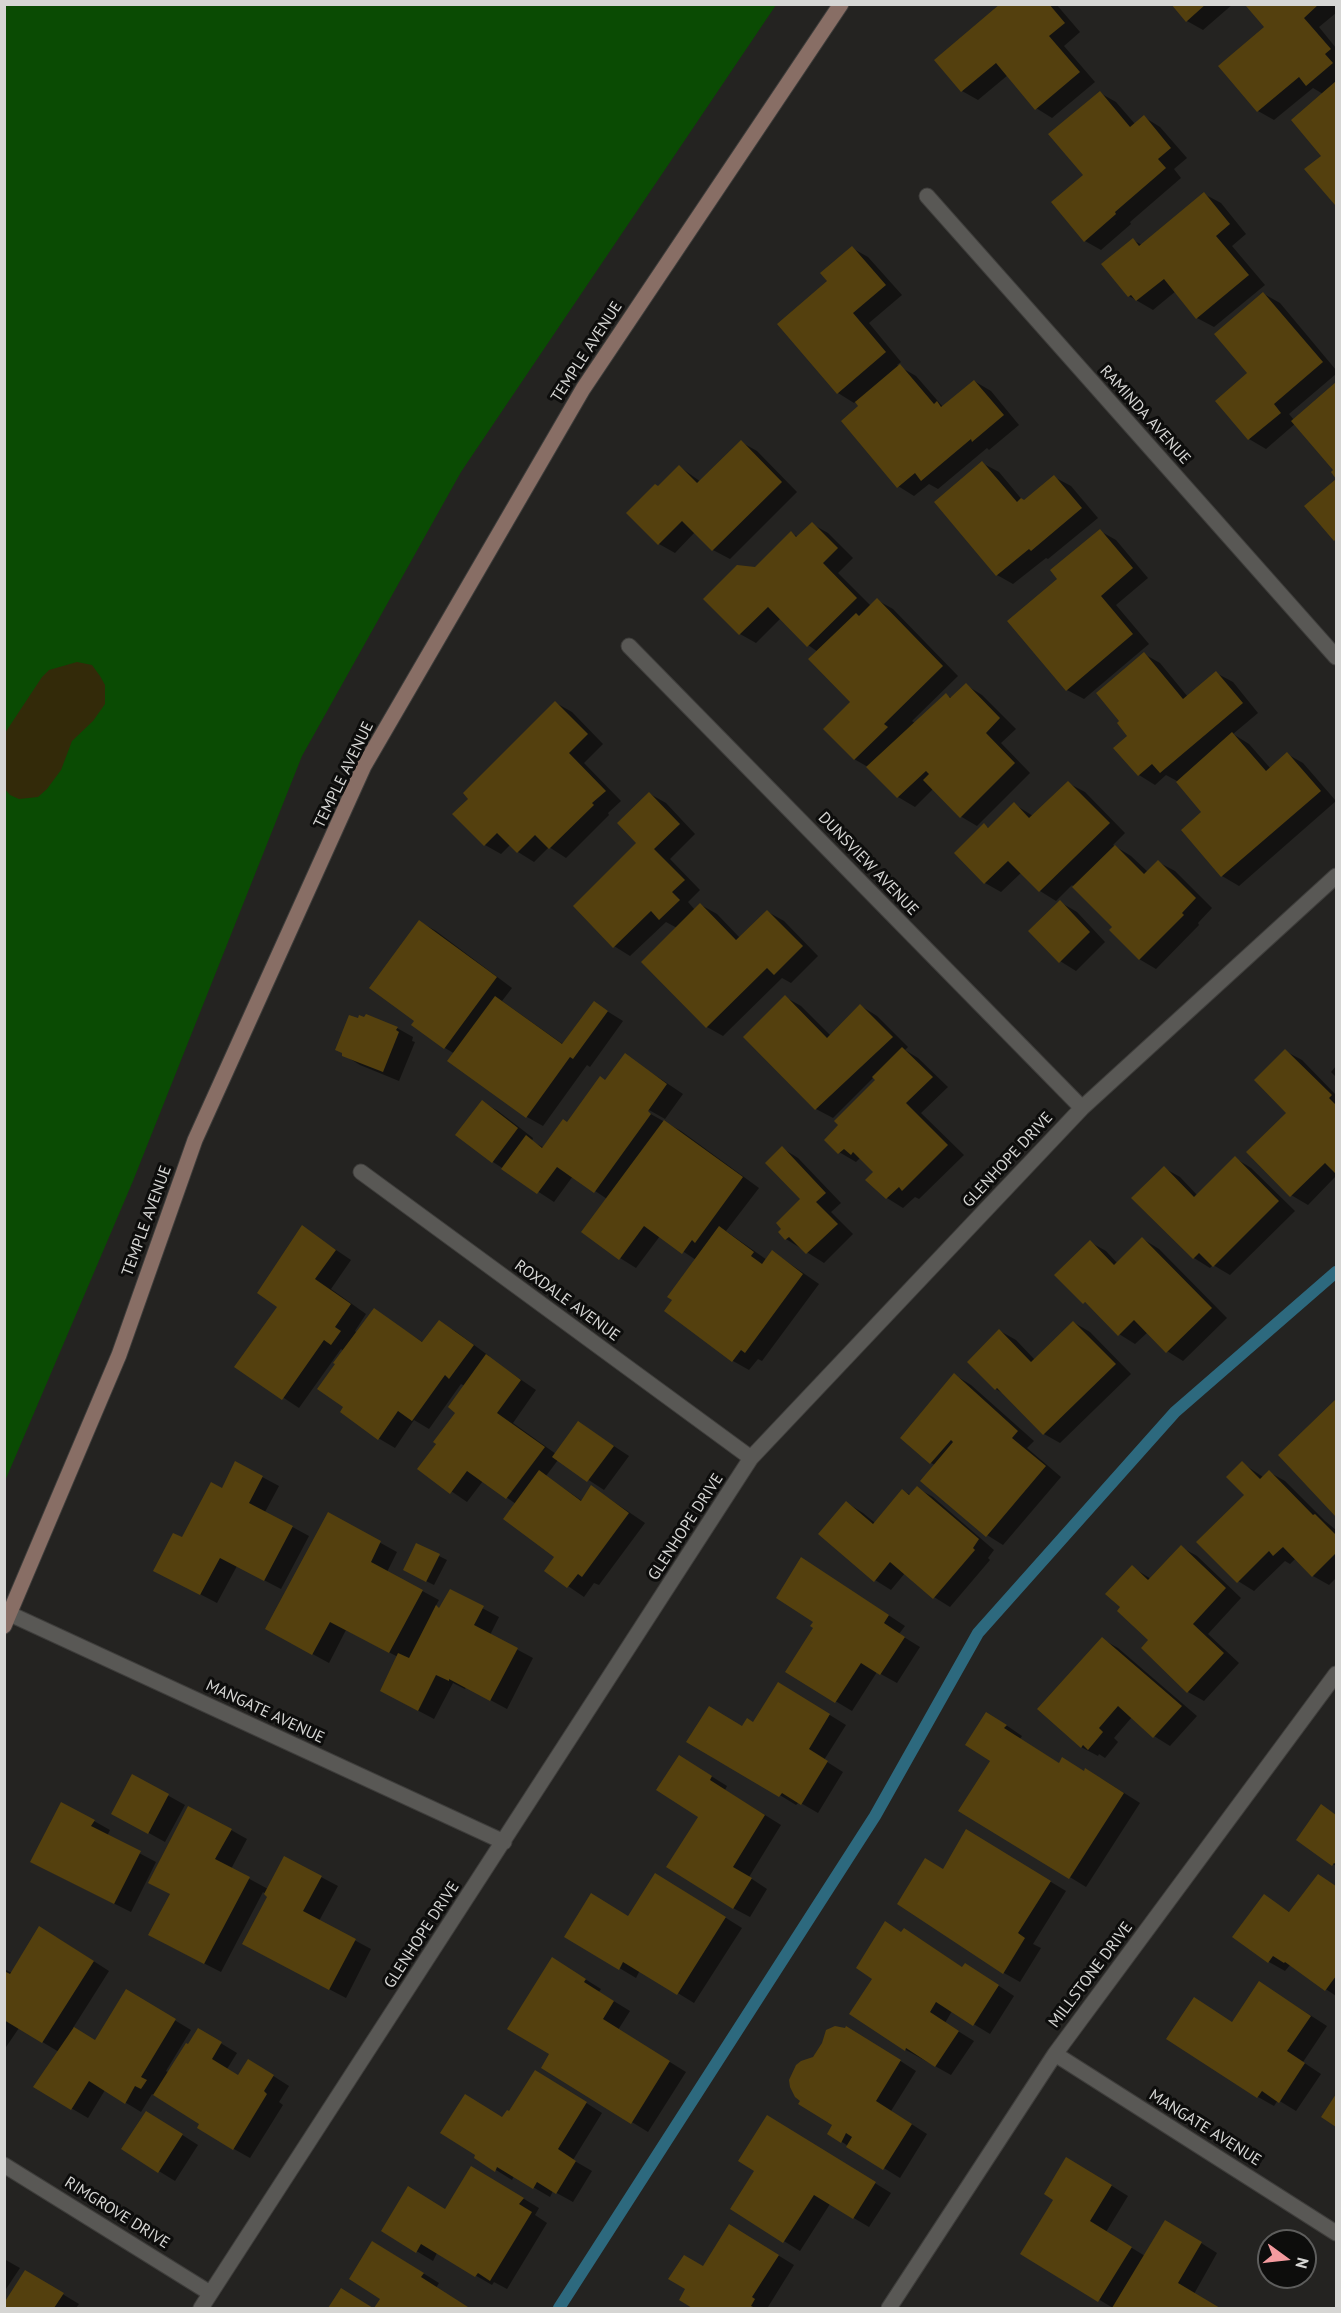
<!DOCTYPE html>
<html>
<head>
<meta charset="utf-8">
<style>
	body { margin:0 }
	#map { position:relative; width:1341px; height:2313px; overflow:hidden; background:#242321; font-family:"PT Sans",sans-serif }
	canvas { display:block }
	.frame { position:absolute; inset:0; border:6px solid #d6d6d4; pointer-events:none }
	.north { position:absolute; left:1257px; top:2229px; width:60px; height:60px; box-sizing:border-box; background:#0d0d0c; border:2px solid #5d5d5c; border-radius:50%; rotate:105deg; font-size:16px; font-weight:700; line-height:24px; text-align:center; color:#d6d6d4 }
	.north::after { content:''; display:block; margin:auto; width:21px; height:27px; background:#f49b9f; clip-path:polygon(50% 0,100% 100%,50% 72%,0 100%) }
</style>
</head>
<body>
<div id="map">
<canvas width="1341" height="2313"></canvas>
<div class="frame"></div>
<div class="north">N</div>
</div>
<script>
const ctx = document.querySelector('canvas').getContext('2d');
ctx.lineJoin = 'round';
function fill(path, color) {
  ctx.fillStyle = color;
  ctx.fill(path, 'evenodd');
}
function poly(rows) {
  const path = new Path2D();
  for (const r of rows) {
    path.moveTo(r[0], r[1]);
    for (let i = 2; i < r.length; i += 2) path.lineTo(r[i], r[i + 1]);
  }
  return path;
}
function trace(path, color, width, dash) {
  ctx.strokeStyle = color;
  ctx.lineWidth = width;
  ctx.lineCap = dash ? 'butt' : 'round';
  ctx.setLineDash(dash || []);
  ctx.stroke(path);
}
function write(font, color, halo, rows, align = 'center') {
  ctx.font = font + ' "PT Sans",sans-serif';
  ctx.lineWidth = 6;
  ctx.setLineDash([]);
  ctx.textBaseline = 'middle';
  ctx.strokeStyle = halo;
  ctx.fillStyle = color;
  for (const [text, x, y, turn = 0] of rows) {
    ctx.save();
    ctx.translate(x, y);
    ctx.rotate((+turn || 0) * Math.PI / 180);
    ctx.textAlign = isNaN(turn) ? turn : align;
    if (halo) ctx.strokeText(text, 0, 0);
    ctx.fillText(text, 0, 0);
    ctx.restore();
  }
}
fill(poly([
	[5,5,776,5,461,472,302,756,133,1181,5,1481]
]), '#0a4b03');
fill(poly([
	[77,662,92,665,100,676,105,685,105,704,93,721,72,741,61,770,47,789,38,797,19,799,10,795,5,789,5,733,42,677,49,670]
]), '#332a09');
fill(poly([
	[1002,4,1056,4,1080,32,1064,46,1095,82,1052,118,1036,108,1008,75,978,100,962,91],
	[1173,4,1233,4,1203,30,1187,21],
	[1251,4,1336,4,1336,13,1319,27,1336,48,1336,204,1323,156,1323,94,1313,88,1274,120,1258,111,1266,27],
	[1100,93,1116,102,1135,124,1144,117,1160,127,1187,158,1174,169,1181,178,1130,222,1131,224,1101,250,1085,241,1085,175],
	[1204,194,1221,203,1246,234,1232,246,1265,285,1214,327,1197,318,1176,291,1153,310,1129,296,1133,240,1142,245],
	[852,248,868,257,902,295,869,323,901,362,897,365,916,376,943,407,974,381,991,391,1019,425,989,450,987,448,938,489,929,484,914,496,898,486,860,406,856,401,854,403,838,393,829,281],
	[1264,294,1280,303,1336,370,1336,374,1289,414,1294,420,1336,384,1336,476,1333,472,1336,471,1296,423,1266,449,1249,439,1217,401,1250,374],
	[741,442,757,451,797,492,730,559,713,550,695,532,675,553,659,544,659,487,680,467,701,482],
	[982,463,999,472,1024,502,1054,477,1071,486,1098,518,1048,559,1046,558,1013,584,997,575],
	[1336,481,1336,541,1306,507],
	[812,524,828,533,853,558,838,573,871,606,877,600,893,609,958,676,912,721,916,724,946,695,952,698,966,685,982,695,1016,729,1001,743,1030,773,977,826,960,816,933,789,915,807,898,797,868,767,854,759,852,702,818,652,808,645,781,618,756,643,740,634,755,568,791,533,798,537],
	[1100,531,1116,540,1148,578,1116,605,1149,644,1084,699,1067,690,1060,579],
	[1144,654,1160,663,1188,697,1216,673,1233,682,1258,713,1233,734,1249,744,1271,769,1287,754,1303,763,1336,801,1239,886,1222,876,1183,831,1204,812,1177,781,1166,775,1155,785,1139,775,1115,748,1129,736],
	[556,703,572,712,603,744,584,763,621,801,608,813,609,815,566,858,549,847,534,862,518,852,510,845,501,854,485,845,470,799],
	[1068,783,1085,792,1125,833,1113,845,1131,856,1148,872,1158,862,1175,871,1212,908,1198,923,1199,925,1156,969,1139,959,1114,927,1072,885,1056,901,1040,891,1022,872,1001,892,985,883,956,853,984,825,989,828,1014,804,1033,816],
	[650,794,666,803,695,834,670,859,700,890,688,902,695,910,701,905,717,914,740,938,768,912,784,921,818,956,791,983,782,978,723,1036,707,1027,677,928,666,922,630,956,614,946],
	[1060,902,1077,912,1105,942,1076,971,1060,961],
	[420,922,436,931,512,988,502,1001,564,1045,594,1003,623,1021,590,1067,587,1065,543,1126,527,1117,455,1054,445,1048,416,1020],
	[785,997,801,1006,831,1036,861,1006,877,1016,908,1047,905,1050,918,1058,948,1087,921,1113,964,1155,919,1199,915,1197,903,1208,887,1198,868,1179,875,1172,860,1158,856,1162,839,1152,877,1080,874,1077,833,1118,816,1109,745,1037],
	[397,1028,413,1037,412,1041,415,1042,399,1081,360,1065,344,1055],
	[1285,1051,1302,1060,1336,1095,1336,1176,1308,1205,1291,1195],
	[625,1055,683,1094,665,1119,642,1106,640,1108,681,1131,759,1188,726,1231,767,1260,773,1252,819,1284,762,1361,758,1359,749,1370,733,1361,674,1300,696,1260,660,1236,636,1268,620,1258,607,1199,573,1176,554,1202,493,1162,457,1135,482,1102,498,1111,533,1138,532,1141,544,1148,606,1081],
	[1336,1066,1336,1077,1331,1072],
	[782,1148,798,1158,841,1203,831,1212,853,1234,824,1263,786,1239,802,1199],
	[1235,1158,1251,1168,1295,1211,1230,1275,1213,1265,1210,1268,1194,1258,1164,1168,1180,1177,1198,1196],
	[302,1227,351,1260,331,1289,366,1314,355,1331,357,1333,374,1310,424,1343,439,1322,455,1331,489,1356,488,1357,536,1390,513,1423,556,1454,579,1423,629,1456,604,1490,558,1460,546,1476,582,1501,592,1487,645,1523,599,1585,594,1583,584,1597,546,1571,556,1556,516,1504,483,1481,467,1502,419,1469,457,1413,465,1386,461,1384,429,1429,414,1420,395,1448,378,1438,345,1407,344,1351,341,1349,299,1408,236,1366,279,1306],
	[1143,1239,1159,1249,1227,1318,1183,1361,1167,1351,1148,1332,1135,1344,1119,1334,1056,1275,1090,1242,1106,1251,1118,1264],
	[1073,1322,1090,1332,1131,1374,1060,1443,1044,1434,1004,1394,996,1389,1000,1331,1016,1340,1035,1360],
	[955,1375,971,1385,1034,1441,1027,1448,1061,1477,1003,1545,987,1535,935,1465,931,1463],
	[1336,1402,1336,1514,1280,1455],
	[236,1463,279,1486,265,1512,309,1536,281,1589,237,1566,217,1603,171,1579,182,1539,222,1490],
	[1242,1463,1263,1477,1269,1472,1285,1481,1325,1521,1336,1530,1336,1578,1329,1585,1313,1576,1296,1558,1290,1564,1285,1561,1254,1591,1238,1581,1246,1495],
	[917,1488,933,1497,994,1550,988,1558,990,1560,950,1607,934,1597,905,1573,891,1590,875,1580,847,1503,863,1513,875,1523,903,1491,911,1495],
	[328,1514,397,1552,387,1572,439,1600,435,1607,440,1610,450,1591,499,1617,490,1635,533,1658,507,1709,466,1687,465,1689,453,1683,434,1719,398,1700,398,1657,346,1630,329,1663,283,1638],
	[417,1545,447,1560,434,1585,412,1574],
	[1181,1547,1197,1556,1241,1598,1208,1634,1239,1663,1204,1701,1188,1692,1143,1648,1150,1640,1123,1607,1132,1567,1151,1579],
	[818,1569,905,1626,899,1634,920,1647,897,1683,877,1672,852,1711,787,1672,815,1628],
	[1102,1639,1118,1648,1197,1716,1170,1746,1154,1736,1132,1717,1114,1738,1118,1742,1105,1758,1099,1754,1098,1756,1081,1747],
	[794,1693,846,1725,824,1760,843,1772,818,1813,799,1802,796,1805,760,1783,743,1728,754,1724],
	[1003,1723,1022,1736,1020,1739,1060,1764,1102,1779,1140,1803,1086,1887,961,1810,992,1761],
	[695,1766,727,1786,725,1790,781,1825,749,1877,767,1889,750,1917,733,1908,700,1816],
	[133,1776,185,1805,165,1842,129,1822],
	[1322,1806,1336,1815,1336,1866,1333,1864],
	[94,1821,110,1830,107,1836,156,1862,131,1912,49,1871],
	[231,1830,247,1839,231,1869,268,1889,321,1877,338,1886,319,1921,371,1949,346,1998,260,1953,269,1896,263,1892,221,1972,166,1944],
	[983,1841,1066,1891,1033,1944,1041,1948,1020,1982,1004,1973,944,1871],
	[1328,1881,1336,1886,1336,1996,1290,1965,1285,1971,1269,1962,1264,1896,1291,1913],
	[672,1884,742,1928,694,2003,640,1970,636,1978,566,1936,629,1918],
	[56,1937,109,1971,73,2028,96,2042,143,2001,191,2030,166,2071,169,2073,199,2030,237,2053,227,2069,239,2077,264,2070,289,2086,279,2102,283,2105,250,2158,234,2149,201,2124,152,2094,141,2112,105,2090,88,2118,35,2087,59,2052,19,2028,4,2050,4,1969,12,1973],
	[920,1939,963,1968,981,1974,1014,1996,990,2034,952,2011,945,2023,974,2041,951,2075,906,2050,851,2014],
	[569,1969,601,1989,599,1992,630,2011,618,2030,686,2072,648,2132,543,2067,551,2054],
	[1260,1983,1327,2026,1303,2062,1321,2074,1296,2111,1278,2100,1274,2106,1258,2097,1233,2023],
	[863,2037,916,2071,891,2111,927,2134,900,2178,829,2134,834,2124],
	[552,2081,602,2113,573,2160,592,2171,573,2202,553,2191,550,2197,514,2176,512,2180,496,2170,503,2118],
	[162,2122,198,2145,175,2181,123,2149],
	[784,2127,891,2193,869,2227,830,2204,800,2251,732,2209],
	[1083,2168,1128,2196,1106,2232,1145,2256,1182,2231,1217,2253,1194,2294,1218,2308,1113,2308,1022,2253],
	[488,2177,539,2208,535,2215,547,2223,507,2289,494,2282,492,2285,437,2253,433,2261,383,2231,446,2210],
	[745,2235,794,2265,768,2307,769,2308,695,2308,681,2300],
	[389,2252,439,2283,436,2288,469,2308,376,2308,382,2298],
	[4,2259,20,2268,4,2292],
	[26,2272,79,2304,76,2308,4,2308],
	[341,2290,357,2300,371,2308,330,2308]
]), '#0007');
trace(poly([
	[559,2308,875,1816,978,1633,1175,1412,1336,1272]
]), '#2d697e', 12);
fill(poly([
	[1000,4,1049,4,1065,23,1049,36,1080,72,1035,110,996,63,961,92,934,60],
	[1171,4,1206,4,1186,22],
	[1248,4,1319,4,1304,18,1331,49,1325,54,1333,63,1306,86,1299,77,1257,112,1218,66,1264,27,1246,6],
	[1336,81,1336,203,1335,205,1304,169,1321,156,1291,120],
	[1100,91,1130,127,1144,115,1171,148,1158,159,1166,168,1115,212,1116,214,1084,242,1051,202,1083,175,1048,134],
	[1204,192,1230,224,1216,236,1249,275,1196,319,1164,279,1136,301,1131,295,1128,297,1101,264,1133,238,1139,246],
	[852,246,886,285,853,313,886,352,837,394,777,324,827,281,820,273],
	[1263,292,1323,362,1274,404,1281,413,1248,440,1215,401,1247,373,1214,334],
	[900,364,934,404,937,401,941,407,974,380,1004,415,972,442,971,439,921,481,915,473,897,488,841,421,858,406,855,402],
	[1336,382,1336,479,1331,472,1333,470,1291,421],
	[741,440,782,482,712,551,682,521,658,545,626,513,655,484,658,486,679,465,697,483],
	[982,461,1017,502,1021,498,1024,500,1054,475,1082,508,1031,551,1029,549,996,576,934,502],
	[1336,479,1336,539,1334,541,1304,506],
	[812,522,838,548,823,563,857,598,807,647,768,607,739,635,703,599,737,565,755,567,791,531,796,537],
	[1100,529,1133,568,1101,596,1133,634,1066,691,1007,621,1057,579,1050,570],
	[877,598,943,666,884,724,888,727,854,760,823,729,850,702,808,659,856,613,859,616],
	[1144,652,1183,699,1216,671,1243,703,1160,773,1152,764,1138,776,1113,748,1127,736,1117,723,1119,721,1096,693],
	[966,683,1000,718,986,733,1015,763,960,818,923,780,929,774,926,771,897,798,866,767,946,693,950,698],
	[555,701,588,734,569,753,606,791,592,803,594,805,549,849,535,835,517,853,497,833,484,846,452,814,468,799,463,793],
	[1232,732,1266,771,1287,752,1321,791,1221,877,1181,830,1201,812,1176,782],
	[1068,781,1110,823,1039,892,1008,861,984,884,954,853,984,823,988,828,1014,802,1029,818],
	[649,792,680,824,654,849,685,880,672,892,680,900,659,920,651,911,613,948,573,906,636,843,617,823],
	[1115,845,1144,874,1158,860,1196,898,1182,913,1184,915,1139,960,1109,930,1112,927,1072,887],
	[1060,900,1090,932,1059,963,1028,931],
	[700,903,736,940,767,910,803,946,774,975,767,968,706,1028,641,962],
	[419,920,497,977,444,1049,411,1025,414,1021,369,988],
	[785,995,827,1038,860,1004,893,1037,815,1110,743,1037],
	[495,996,562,1044,594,1001,608,1011,573,1059,570,1057,526,1118,447,1061],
	[366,1014,398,1027,396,1030,399,1032,383,1072,342,1056,342,1053,335,1050,349,1015,358,1018,359,1015,364,1017],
	[902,1047,933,1077,906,1103,948,1145,902,1191,899,1187,886,1199,865,1180,873,1172,853,1152,851,1155,844,1149,838,1154,824,1140,838,1125,834,1121,875,1080,872,1077],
	[1285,1049,1332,1095,1329,1098,1336,1105,1336,1174,1325,1163,1290,1197,1246,1152,1286,1113,1254,1080],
	[625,1053,667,1084,648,1111,651,1114,594,1193,557,1167,537,1194,501,1169,526,1135,542,1148,563,1119,567,1122,600,1076,605,1080],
	[482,1100,518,1128,492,1163,455,1135],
	[664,1120,743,1177,695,1243,692,1240,682,1254,644,1226,619,1260,581,1232],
	[782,1146,826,1193,816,1202,838,1224,806,1254,789,1237,785,1240,778,1232,781,1229,776,1223,800,1199,765,1163],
	[1235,1156,1279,1201,1213,1267,1199,1253,1193,1259,1131,1198,1164,1166,1194,1197],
	[302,1225,336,1250,315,1279,351,1304,335,1327,341,1331,331,1345,324,1340,282,1400,234,1367,277,1307,257,1293],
	[719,1226,754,1252,751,1256,762,1264,772,1250,803,1274,745,1353,741,1350,732,1362,664,1311,672,1300,667,1297],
	[1142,1237,1212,1308,1166,1353,1134,1320,1118,1336,1085,1302,1083,1304,1054,1275,1090,1240,1114,1265],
	[374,1308,422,1342,439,1320,474,1345,449,1379,445,1375,412,1421,398,1411,378,1440,340,1412,343,1407,317,1389,335,1364,333,1363],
	[1073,1321,1116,1364,1043,1435,997,1388,995,1390,967,1362,999,1329,1031,1362],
	[486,1354,521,1380,497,1413,545,1447,506,1499,467,1471,450,1494,417,1469,436,1444,433,1442,455,1413,448,1407],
	[954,1373,1018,1431,1012,1438,1046,1466,986,1537,920,1481,953,1442,951,1440,930,1464,900,1438],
	[1336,1399,1336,1517,1278,1455],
	[578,1421,614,1446,587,1482,552,1457],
	[235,1461,263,1476,249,1503,293,1526,264,1581,220,1558,200,1595,153,1571,173,1533,182,1537,211,1482,222,1488],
	[1242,1461,1260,1479,1269,1470,1313,1515,1315,1514,1336,1535,1336,1553,1312,1577,1283,1547,1273,1556,1269,1551,1237,1583,1196,1542,1244,1495,1226,1477],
	[539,1470,581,1501,591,1485,629,1513,582,1577,578,1574,567,1588,544,1571,554,1557,503,1519],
	[917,1486,979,1539,973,1548,975,1550,933,1599,890,1562,874,1582,818,1534,846,1501,873,1524,902,1489,909,1495],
	[328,1512,381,1541,371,1562,423,1590,389,1653,330,1622,312,1655,265,1629],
	[416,1543,440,1554,426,1582,403,1570],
	[1181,1545,1226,1588,1193,1624,1224,1653,1187,1693,1141,1648,1148,1640,1117,1611,1120,1607,1105,1594,1132,1565,1148,1580],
	[801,1557,889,1615,884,1623,905,1637,880,1675,861,1663,835,1703,785,1672,813,1628,810,1626,813,1622,776,1598],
	[450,1589,484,1606,474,1625,518,1648,490,1701,449,1679,449,1681,436,1675,418,1711,380,1691,398,1653,409,1658,436,1605,439,1608],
	[1102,1637,1182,1706,1153,1738,1118,1706,1099,1728,1103,1732,1088,1750,1083,1745,1081,1748,1037,1709],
	[778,1682,830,1714,809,1749,828,1761,801,1805,782,1793,779,1797,686,1742,709,1706,742,1726,747,1718,753,1722],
	[986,1712,1007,1725,1004,1728,1059,1763,1062,1757,1084,1771,1085,1768,1124,1793,1069,1879,958,1811,990,1761,965,1745],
	[679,1755,712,1776,710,1780,765,1815,733,1867,752,1878,733,1909,666,1867,698,1817,656,1790],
	[132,1774,169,1794,148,1834,111,1814],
	[61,1802,95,1820,91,1826,141,1851,114,1904,30,1862],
	[1321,1804,1336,1815,1336,1864,1334,1863,1332,1866,1296,1840],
	[188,1806,232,1829,215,1859,250,1877,204,1964,148,1935,170,1894,148,1883],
	[966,1829,1051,1881,1018,1933,1025,1938,1003,1974,897,1904,925,1858,943,1869],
	[284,1856,322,1876,303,1911,356,1939,329,1990,242,1944,267,1897,264,1894],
	[655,1873,726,1917,677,1995,623,1962,619,1970,564,1937,591,1893,628,1916],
	[1318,1874,1336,1886,1336,1976,1325,1991,1285,1962,1284,1963,1273,1956,1268,1963,1232,1937,1264,1894,1289,1912],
	[885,1921,901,1932,904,1928,962,1967,965,1963,999,1985,973,2026,936,2002,930,2012,959,2031,935,2067,906,2048,905,2051,849,2014,872,1979,856,1968],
	[39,1926,94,1961,42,2043,4,2020,4,1971,10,1974],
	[552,1957,586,1979,584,1982,614,2001,603,2019,670,2061,631,2124,541,2068,549,2054,507,2029],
	[1259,1981,1311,2016,1287,2051,1305,2063,1279,2103,1262,2091,1257,2098,1166,2039,1194,1997,1232,2022],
	[126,1989,176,2019,141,2077,147,2080,141,2089,135,2086,125,2104,89,2081,71,2110,33,2087,74,2027,95,2040],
	[835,2026,845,2028,846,2026,901,2060,876,2101,912,2124,883,2170,846,2147,852,2137,846,2133,841,2143,827,2134,832,2125,798,2104,800,2101,795,2097,790,2087,789,2080,796,2065,801,2061,813,2057,822,2043,826,2030],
	[198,2028,222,2042,212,2059,238,2075,248,2059,274,2075,264,2091,267,2094,233,2150,197,2128,199,2124,153,2095,186,2043,188,2044],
	[535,2070,587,2102,558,2149,576,2161,556,2194,537,2182,533,2189,497,2167,495,2172,474,2158,475,2155,440,2133,465,2094,502,2117,507,2110,509,2111],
	[1336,2094,1336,2127,1321,2117],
	[146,2111,183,2134,158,2173,121,2149],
	[767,2115,876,2182,853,2219,814,2195,783,2243,730,2209,754,2171,738,2161],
	[1066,2157,1112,2185,1090,2221,1132,2247,1098,2302,1020,2254,1053,2200,1044,2194],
	[471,2166,524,2198,519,2204,532,2212,490,2281,478,2273,475,2277,421,2244,416,2253,381,2231,408,2186,445,2209],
	[1165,2220,1202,2242,1178,2283,1220,2308,1112,2308],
	[729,2224,779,2255,752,2297,755,2299,751,2306,755,2308,692,2308,679,2300,685,2289,668,2279,684,2255,703,2266],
	[372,2241,424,2273,421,2277,468,2307,467,2308,374,2308,380,2299,349,2279],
	[25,2270,64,2293,54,2308,4,2308,4,2303],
	[341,2288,373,2308,328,2308]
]), '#54400e');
const street = poly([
	[927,196,1336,657],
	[629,646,1082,1108],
	[361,1172,751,1458],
	[10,1614,504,1842],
	[1055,2054,1336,2233],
	[4,2165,210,2293],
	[201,2308,751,1458,1082,1108,1336,876],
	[889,2308,1055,2054,1336,1674]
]);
const secondary = poly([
	[4,1626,119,1355,195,1140,364,766,583,389,841,4]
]);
trace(street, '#3e3d3b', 17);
trace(secondary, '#3e3d3b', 17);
trace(street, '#595855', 15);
trace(secondary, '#886e65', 15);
write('16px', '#d6d6d4', '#0d0d0c', [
	["TEMPLE AVENUE",587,352,-57],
	["RAMINDA AVENUE",1145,415,48],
	["TEMPLE AVENUE",344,775,-64],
	["DUNSVIEW AVENUE",868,864,46],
	["GLENHOPE DRIVE",1008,1160,-47],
	["TEMPLE AVENUE",147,1221,-70],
	["ROXDALE AVENUE",567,1301,36],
	["GLENHOPE DRIVE",686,1527,-57],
	["MANGATE AVENUE",265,1712,25],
	["GLENHOPE DRIVE",422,1935,-57],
	["MILLSTONE DRIVE",1091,1975,-53],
	["MANGATE AVENUE",1205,2128,32],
	["RIMGROVE DRIVE",117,2213,32]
]);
</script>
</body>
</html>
